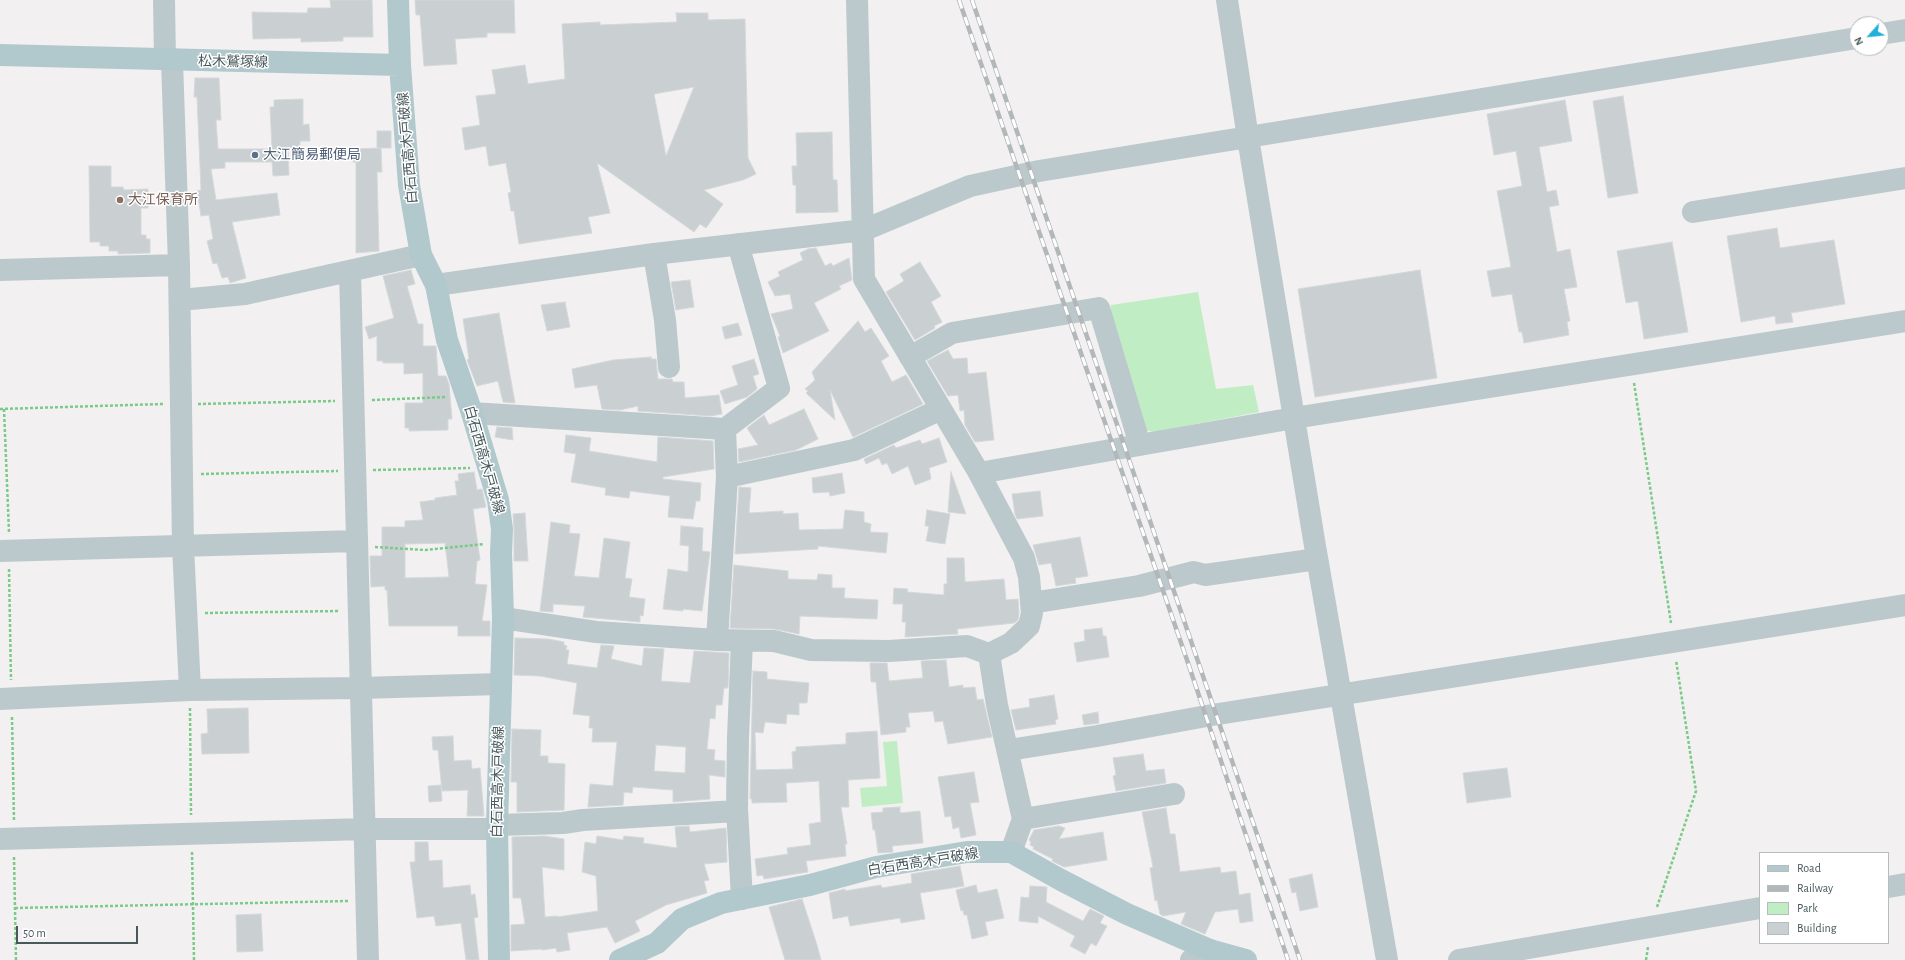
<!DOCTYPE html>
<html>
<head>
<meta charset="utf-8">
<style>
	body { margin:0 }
	#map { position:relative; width:1905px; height:960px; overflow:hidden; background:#f2f0f0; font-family:"Alegreya Sans",sans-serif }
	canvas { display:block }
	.legend { position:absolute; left:1759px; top:852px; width:130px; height:92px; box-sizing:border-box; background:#fff; border:1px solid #b6bdbe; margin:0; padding:5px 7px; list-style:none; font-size:12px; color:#48595c }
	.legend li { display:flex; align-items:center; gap:8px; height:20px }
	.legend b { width:20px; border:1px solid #b6bdbe }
	.north { position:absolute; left:1849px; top:16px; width:40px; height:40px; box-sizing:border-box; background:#fff; border:1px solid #b6bdbe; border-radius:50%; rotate:243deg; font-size:11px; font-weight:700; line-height:16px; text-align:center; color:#48595c }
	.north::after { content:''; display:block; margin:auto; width:14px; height:18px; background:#22afda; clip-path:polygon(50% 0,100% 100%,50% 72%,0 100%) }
	.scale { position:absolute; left:16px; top:926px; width:122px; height:18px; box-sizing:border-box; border:2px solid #48595c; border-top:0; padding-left:5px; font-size:12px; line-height:14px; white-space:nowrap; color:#48595c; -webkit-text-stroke:3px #fff; paint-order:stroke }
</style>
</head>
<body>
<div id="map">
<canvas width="1905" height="960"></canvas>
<ul class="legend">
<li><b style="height:5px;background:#b1c8cd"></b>Road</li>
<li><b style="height:5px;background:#b2b7ba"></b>Railway</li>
<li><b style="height:11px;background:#c0edc3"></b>Park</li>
<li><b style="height:11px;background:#cacfd2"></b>Building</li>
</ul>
<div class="north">N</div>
<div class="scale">50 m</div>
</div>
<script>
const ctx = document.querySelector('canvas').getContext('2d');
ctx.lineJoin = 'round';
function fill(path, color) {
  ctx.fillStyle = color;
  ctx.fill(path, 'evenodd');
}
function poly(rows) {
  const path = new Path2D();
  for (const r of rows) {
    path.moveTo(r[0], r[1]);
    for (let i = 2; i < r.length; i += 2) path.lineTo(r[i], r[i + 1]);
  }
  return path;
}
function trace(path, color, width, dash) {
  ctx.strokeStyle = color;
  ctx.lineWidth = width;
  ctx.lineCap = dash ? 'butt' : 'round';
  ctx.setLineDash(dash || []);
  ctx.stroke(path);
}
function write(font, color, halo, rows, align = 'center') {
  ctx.font = font + ' "Alegreya Sans","Noto Sans JP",sans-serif';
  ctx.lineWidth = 3;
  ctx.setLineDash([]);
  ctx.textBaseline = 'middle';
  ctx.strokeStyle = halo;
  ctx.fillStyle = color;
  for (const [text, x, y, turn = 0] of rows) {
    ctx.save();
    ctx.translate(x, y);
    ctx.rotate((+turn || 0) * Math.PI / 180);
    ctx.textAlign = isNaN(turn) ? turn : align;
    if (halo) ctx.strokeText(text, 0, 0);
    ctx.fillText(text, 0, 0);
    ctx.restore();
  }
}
fill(poly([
	[1198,292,1216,389,1253,385,1259,412,1154,432,1145,430,1109,325,1111,305],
	[897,741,903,803,862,807,860,788,887,786,883,742]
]), '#c0edc3');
const building = poly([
	[330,0,372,0,373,37,343,37,343,41,301,42,301,38,253,39,252,12,307,13,308,8,331,8,330,0],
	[415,0,514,0,515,33,487,33,487,37,455,39,457,64,424,66,420,15,416,15,415,0],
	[676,13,708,13,708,20,745,19,748,158,756,174,743,180,704,190,723,204,706,228,700,224,694,232,597,163,610,213,588,217,592,233,519,244,514,211,511,211,508,193,511,192,506,163,489,166,486,146,465,150,462,128,480,125,476,96,496,94,492,70,525,65,528,84,565,79,562,24,600,22,600,25,677,22,676,13],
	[694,87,666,156,654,94,694,87],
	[195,78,219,78,221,120,216,120,218,149,272,149,270,107,274,107,274,100,303,99,303,125,309,124,310,141,300,141,300,148,288,148,289,175,273,176,272,162,225,162,225,168,211,169,216,200,277,193,280,215,232,222,246,278,230,283,228,277,222,278,217,263,213,264,207,241,213,239,209,215,201,216,197,191,201,190,197,97,194,97,195,78],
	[1623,96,1638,193,1608,198,1593,101,1623,96],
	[1565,100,1572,141,1539,147,1547,192,1556,190,1559,205,1549,207,1557,252,1570,249,1577,287,1564,289,1570,321,1567,322,1569,335,1524,343,1522,332,1519,332,1512,294,1492,297,1487,271,1511,267,1497,191,1522,186,1516,151,1494,155,1487,114,1565,100],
	[377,131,391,131,391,148,377,148,377,131],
	[832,132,833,180,837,180,838,212,796,213,796,185,793,185,792,166,797,166,796,133,832,132],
	[381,148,382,172,377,172,379,251,356,253,356,162,353,162,353,149,381,148],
	[89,166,111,166,111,187,123,187,124,190,148,189,148,208,141,208,141,235,146,235,146,239,150,239,150,253,118,254,118,251,109,251,109,246,100,246,100,242,90,242,89,166],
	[1777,228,1780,248,1834,240,1845,304,1791,313,1793,322,1776,324,1775,316,1741,322,1727,236,1777,228],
	[1672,242,1688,332,1644,339,1638,301,1626,303,1617,251,1672,242],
	[816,248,825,266,831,263,833,266,849,258,852,280,839,286,841,289,814,303,829,331,783,353,778,337,780,336,771,314,793,309,790,294,775,296,768,282,780,276,778,272,803,260,800,253,808,249,816,248],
	[920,262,941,296,931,302,942,322,934,326,935,328,915,340,886,292,904,281,900,274,920,262],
	[411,270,415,284,407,286,418,324,423,324,423,346,436,346,438,376,446,376,449,384,452,419,448,419,448,430,409,431,409,428,405,428,405,403,423,403,423,373,404,374,404,363,383,363,383,361,377,361,377,336,369,339,365,327,394,318,383,276,411,270],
	[1420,270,1437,378,1315,397,1298,289,1420,270],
	[690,280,694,307,676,310,671,282,690,280],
	[565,302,570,327,547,331,541,305,565,302],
	[499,313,515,403,503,402,498,381,477,386,467,360,469,359,463,319,499,313],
	[858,321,865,332,871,328,889,356,881,361,892,382,906,375,923,404,853,437,830,390,835,420,806,393,808,391,805,389,815,380,812,372,858,321],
	[738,323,742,335,725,339,722,327,738,323],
	[948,350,953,359,967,358,968,374,986,372,994,440,975,442,965,425,964,410,960,411,958,395,948,396,927,361,948,350],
	[651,357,651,359,656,359,658,379,672,379,673,382,684,382,685,398,719,395,722,414,711,416,638,411,638,406,620,410,602,409,597,385,575,388,572,369,613,360,651,357],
	[754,359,759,374,753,376,757,389,747,397,725,404,720,391,738,385,732,366,754,359],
	[804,409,818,439,796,450,739,462,738,449,758,445,747,428,764,415,769,425,804,409],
	[497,427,512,428,513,440,495,437,497,427],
	[566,435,591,438,589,451,657,462,658,437,713,441,714,469,663,477,663,479,701,483,700,501,696,501,693,519,668,517,670,496,630,491,629,498,605,495,606,488,571,482,576,454,564,452,566,435],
	[939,438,947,462,929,468,931,479,915,485,908,466,892,474,887,463,882,465,879,458,866,464,864,459,894,445,896,448,920,440,922,444,939,438],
	[474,472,477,490,482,489,486,507,473,509,480,560,477,561,475,584,487,585,482,621,490,621,490,636,458,636,458,626,389,626,387,590,385,590,385,586,371,587,370,556,382,556,382,527,405,527,405,521,423,520,420,502,435,500,435,498,457,495,455,481,459,481,458,474,474,472],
	[445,543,449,577,405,578,405,544,445,543],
	[951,472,966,514,948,512,951,472],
	[842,473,845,493,830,496,829,492,813,493,812,478,842,473],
	[739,487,751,488,749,513,783,511,783,514,798,513,799,530,843,529,845,510,864,512,864,522,871,524,870,532,888,533,886,553,818,546,818,549,735,554,739,487],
	[1040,491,1043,516,1017,519,1015,514,1012,494,1040,491],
	[927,510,950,514,945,544,926,541,929,526,925,526,927,510],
	[525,513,528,561,514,561,514,529,513,514,525,513],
	[551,522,570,525,569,533,580,534,574,576,599,578,604,538,630,542,625,578,632,579,629,597,645,599,643,616,640,615,640,622,583,617,585,606,553,604,553,612,540,611,551,522],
	[681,526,703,528,702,551,710,552,702,611,683,609,683,611,663,609,668,569,688,572,689,546,680,545,681,526],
	[1080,537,1088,576,1075,578,1076,583,1056,586,1051,563,1039,565,1033,545,1080,537],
	[947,558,964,558,965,582,1004,579,1006,600,1018,599,1019,612,1018,620,1014,623,957,629,958,634,905,637,906,622,902,622,903,604,893,604,894,588,908,589,907,592,944,595,944,584,947,584,947,558],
	[734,565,788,571,788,579,817,580,818,574,832,575,832,588,845,588,844,598,878,600,877,619,800,616,799,634,774,629,730,628,734,565],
	[1102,628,1103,636,1106,636,1109,657,1077,662,1074,643,1085,641,1084,630,1102,628],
	[515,638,548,639,564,642,564,645,567,646,566,650,569,650,567,664,597,668,601,645,614,646,611,659,642,666,644,648,664,649,661,681,690,683,694,651,729,653,728,688,724,688,722,705,716,705,715,719,710,718,707,749,715,750,714,760,725,761,725,777,709,775,710,799,673,802,673,790,633,787,632,793,624,792,623,805,588,807,590,784,613,786,617,742,592,742,593,728,589,728,590,716,573,714,577,683,540,676,514,675,515,638],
	[656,745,686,747,685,773,654,771,656,745],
	[946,660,949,687,963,685,963,688,975,687,977,700,983,699,992,737,948,744,943,721,935,722,933,711,908,713,910,727,906,727,906,732,881,735,876,682,871,682,870,663,887,663,889,681,923,678,921,661,946,660],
	[753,671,767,672,767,679,809,683,807,703,799,703,799,715,787,714,786,724,765,722,763,733,755,732,756,770,793,769,792,752,796,751,796,747,846,744,846,733,877,731,880,778,848,780,849,807,841,807,847,844,845,844,846,856,806,861,808,872,764,879,763,875,757,876,755,859,788,854,787,848,811,845,809,824,821,822,819,781,786,783,787,802,752,803,752,799,750,799,753,671],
	[1054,695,1058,719,1055,720,1056,724,1016,730,1011,710,1030,707,1029,699,1054,695],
	[248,708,249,753,202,754,201,734,208,733,207,709,248,708],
	[1098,712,1099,723,1084,725,1082,715,1098,712],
	[512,729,541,730,540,756,548,756,548,763,565,764,564,810,517,812,517,782,511,782,512,729],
	[453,736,454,761,471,760,472,769,480,768,484,816,467,816,468,790,442,791,438,750,433,750,432,737,453,736],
	[1143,754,1146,771,1164,769,1166,783,1116,791,1113,776,1116,775,1113,758,1143,754],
	[1507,768,1511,797,1467,803,1463,773,1507,768],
	[974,772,979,802,970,803,976,835,961,838,959,827,953,829,951,816,945,817,938,777,974,772],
	[441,785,442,801,429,802,428,786,441,785],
	[900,807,900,813,920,811,923,843,892,846,893,852,878,853,875,830,873,830,871,813,883,812,883,808,900,807],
	[1166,808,1170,834,1175,834,1180,872,1220,867,1221,873,1236,871,1239,895,1250,893,1253,921,1240,923,1238,909,1215,912,1205,934,1181,924,1186,912,1163,916,1160,914,1157,900,1155,901,1150,868,1153,867,1142,812,1166,808],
	[689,826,690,832,726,828,727,862,704,864,709,880,704,881,707,893,666,905,635,921,640,931,615,943,607,927,567,933,570,950,557,952,556,948,542,950,542,949,511,951,511,925,525,924,521,898,513,898,512,837,544,836,564,839,564,870,542,867,545,917,557,916,557,917,598,911,596,876,582,872,585,842,596,844,597,836,623,840,624,836,644,838,643,843,677,848,675,827,689,826],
	[1059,826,1065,828,1059,839,1103,832,1107,860,1064,867,1052,861,1053,859,1033,849,1034,847,1030,845,1031,842,1029,840,1034,830,1059,826],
	[415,842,428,842,429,861,442,860,443,888,470,885,471,895,475,894,478,917,474,918,479,960,466,960,461,923,436,926,434,916,417,918,410,862,415,862,415,842],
	[960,866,964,886,920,893,925,919,901,923,900,918,850,926,848,916,833,919,829,893,845,889,845,891,881,885,882,888,912,883,911,874,960,866],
	[1312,874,1318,907,1300,911,1296,892,1292,893,1289,879,1312,874],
	[976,885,978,893,997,889,1004,918,985,922,988,935,972,939,967,915,964,915,963,910,961,911,956,890,976,885],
	[1030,886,1047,887,1046,902,1083,921,1090,909,1104,916,1100,923,1107,926,1096,946,1091,943,1085,954,1070,946,1075,936,1038,916,1038,923,1019,921,1021,897,1029,898,1030,886],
	[802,899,817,945,821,960,785,960,769,907,802,899],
	[261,914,263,951,237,952,236,915,261,914]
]);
fill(building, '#cacfd2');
trace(building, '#d4d8db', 1);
trace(poly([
	[1634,383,1671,623],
	[372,400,447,397],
	[198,404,335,401],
	[0,409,163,404],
	[4,409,9,532],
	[373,470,470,468],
	[201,474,338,471],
	[375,547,425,550,484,544],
	[9,569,11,680],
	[205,613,340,611],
	[190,708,191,815],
	[12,717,14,820],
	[192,852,194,960],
	[14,857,16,960],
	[1657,907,1696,791,1676,660],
	[15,908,348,901],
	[1646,960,1648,947]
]), '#7aca88', 2.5, [3, 2]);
trace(poly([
	[164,0,165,60],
	[1227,0,1248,138,1315,546,1387,960],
	[1881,34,1905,30],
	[172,61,179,265,183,546,190,690],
	[1693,212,1905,178],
	[654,254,665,320,669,367],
	[0,270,179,265],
	[350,272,368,960],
	[436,285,654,254,864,230,970,186,1039,171,1857,38],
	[180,300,245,294,421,255],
	[910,357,952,333,1099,308,1140,445],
	[472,413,725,429,727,477,717,640],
	[725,429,779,388,738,244],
	[979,473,1294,418,1905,321],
	[727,477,854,450,941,409],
	[0,551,357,541],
	[1031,603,1139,586,1194,572,1205,575,1317,559],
	[503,618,596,632,717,640,774,641,811,650,889,651,967,646,989,654,1011,643,1029,626,1032,613,1029,577,1024,558,979,473,864,279,857,0],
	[742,641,738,737,737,808,742,899],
	[989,654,997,705,1023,819,1011,852],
	[0,699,190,690,360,688,500,684],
	[1009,750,1097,736,1212,715,1905,605],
	[1023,819,1174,794],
	[497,825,563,823,583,820,737,811],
	[0,839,366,829,497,829],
	[1888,887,1905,884],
	[1191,960,1210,950],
	[1459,960,1760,908]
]), '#bcc9cc', 22);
trace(poly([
	[398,0,400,65,409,185,421,255,436,285,447,340,472,413,498,500,502,529,501,553,503,618,497,825,499,960],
	[0,55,400,65],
	[620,960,657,943,682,919,721,903,810,885,876,867,967,852,1011,852,1061,880,1127,914,1210,950,1246,960]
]), '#b1c8cd', 22);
const rail = poly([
	[959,0,1187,660,1288,960],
	[972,0,1300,960]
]);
trace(rail, '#b2b7ba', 4.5);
trace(rail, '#fff', 3, [9]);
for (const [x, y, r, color] of [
	[255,155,4,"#5c6f8a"],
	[120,200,4,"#8d6e63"]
]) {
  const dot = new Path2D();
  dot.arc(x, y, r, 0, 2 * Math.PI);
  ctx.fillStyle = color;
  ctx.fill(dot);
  trace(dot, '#fff', 1.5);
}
write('14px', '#48595c', '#fff', [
	["松木鷲塚線",233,62,1],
	["白石西高木戸破線",408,148,-95],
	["白石西高木戸破線",484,460,74],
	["白石西高木戸破線",498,782,-89],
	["白石西高木戸破線",923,862,-9]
]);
write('14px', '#4e5e75', '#fff', [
	["大江簡易郵便局",263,155]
], 'left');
write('14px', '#785e54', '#fff', [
	["大江保育所",128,200]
], 'left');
</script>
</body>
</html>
